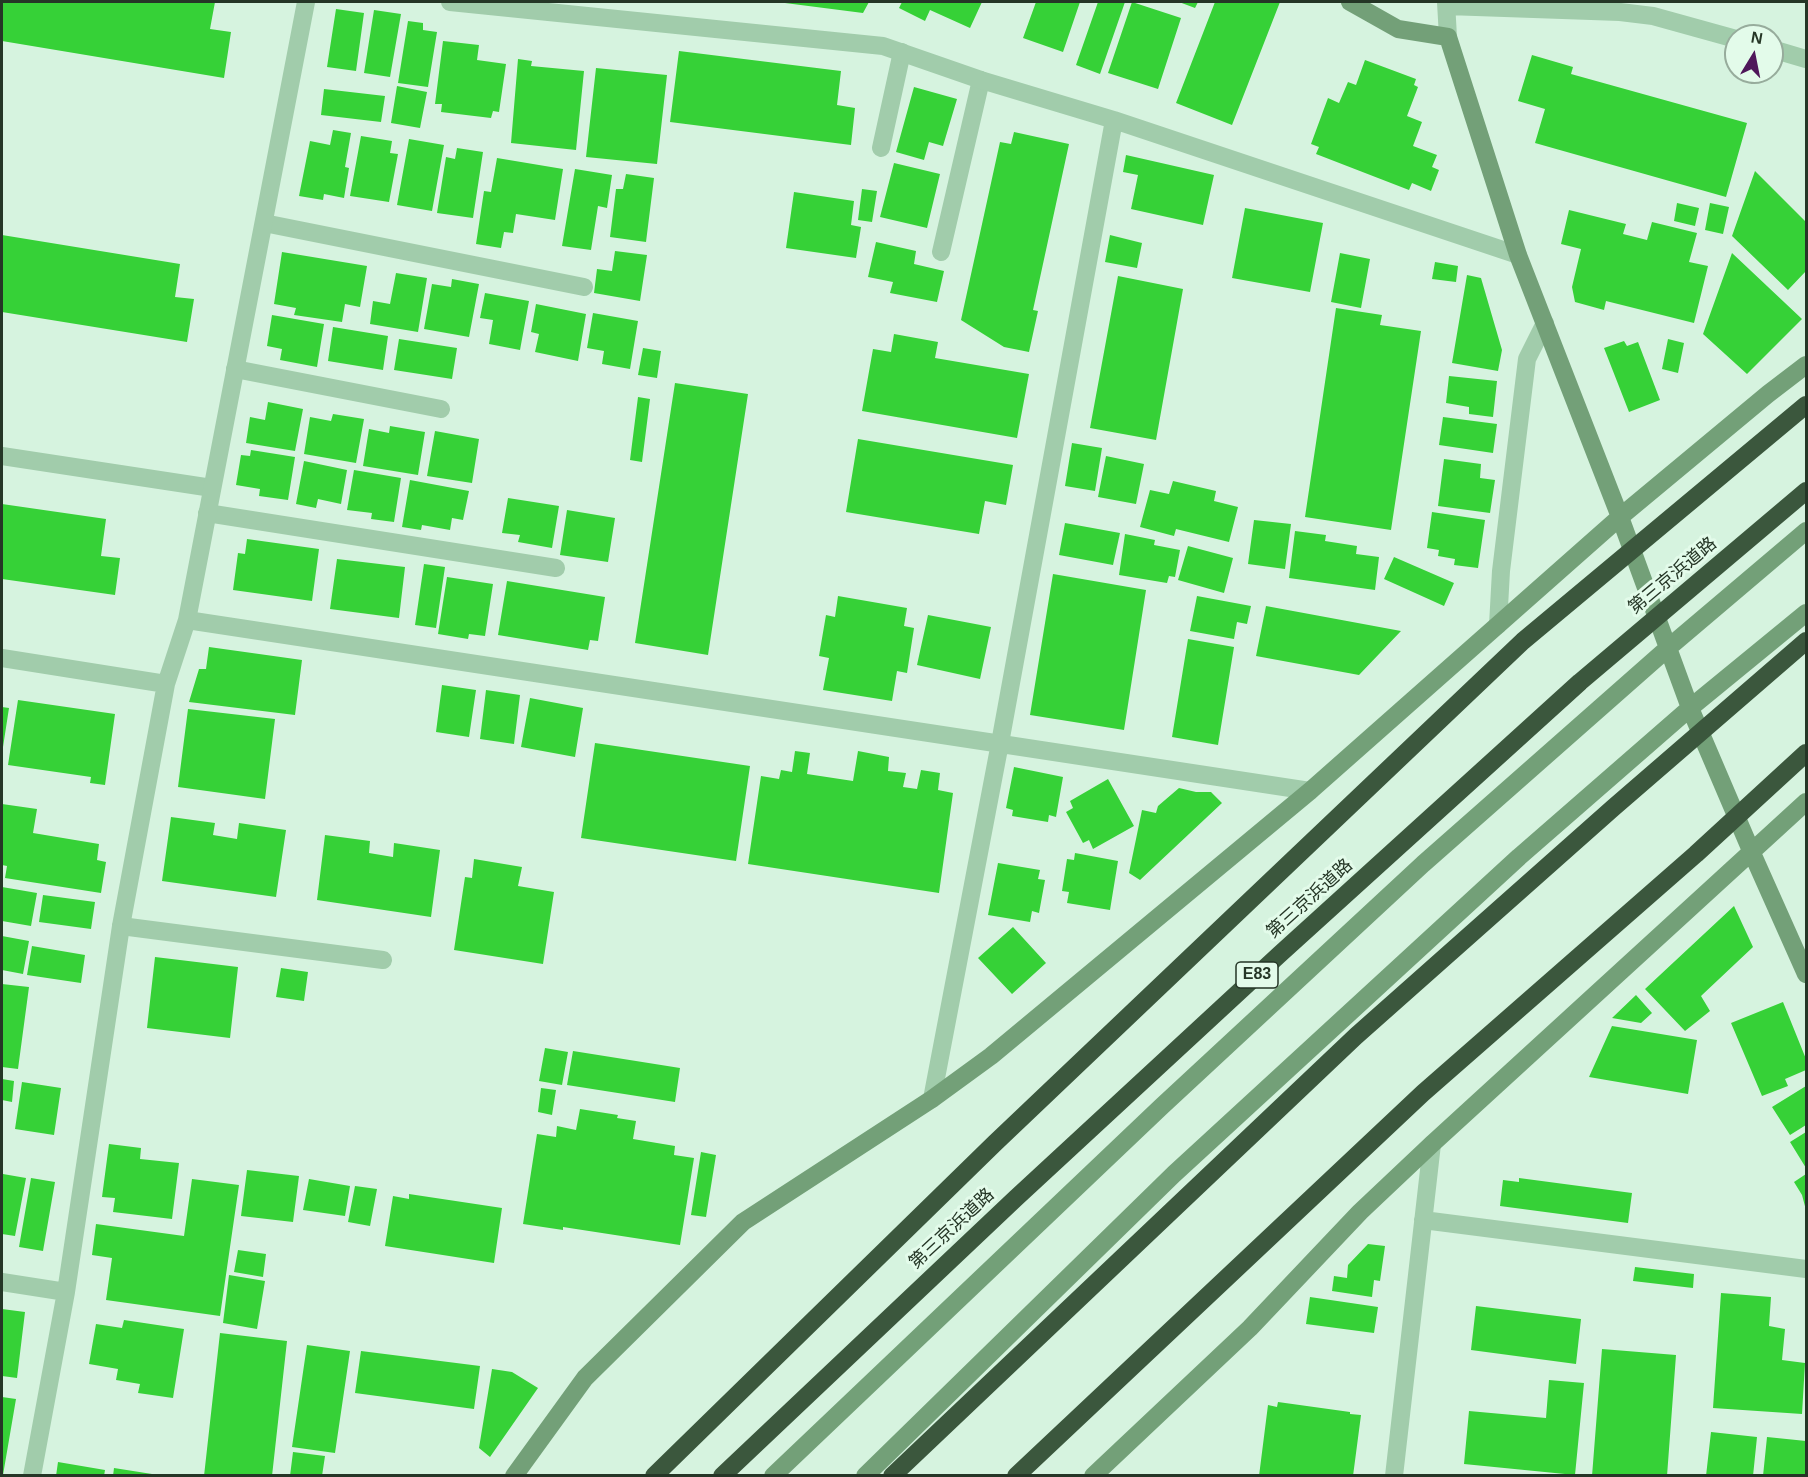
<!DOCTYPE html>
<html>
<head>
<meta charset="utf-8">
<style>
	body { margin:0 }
	#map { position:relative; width:1808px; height:1477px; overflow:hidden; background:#d6f3df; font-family:Helvetica,sans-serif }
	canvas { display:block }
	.frame { position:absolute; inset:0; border:3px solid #253626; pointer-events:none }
	.north { position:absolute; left:1724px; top:24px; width:60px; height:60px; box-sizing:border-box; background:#e3fbea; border:2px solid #97ac9c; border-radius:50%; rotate:10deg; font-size:16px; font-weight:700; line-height:24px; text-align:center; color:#253626 }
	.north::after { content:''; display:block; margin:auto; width:21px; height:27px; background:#4f175a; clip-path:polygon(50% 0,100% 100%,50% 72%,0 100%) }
</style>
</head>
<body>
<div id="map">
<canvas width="1808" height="1477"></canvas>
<div class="frame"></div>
<div class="north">N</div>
</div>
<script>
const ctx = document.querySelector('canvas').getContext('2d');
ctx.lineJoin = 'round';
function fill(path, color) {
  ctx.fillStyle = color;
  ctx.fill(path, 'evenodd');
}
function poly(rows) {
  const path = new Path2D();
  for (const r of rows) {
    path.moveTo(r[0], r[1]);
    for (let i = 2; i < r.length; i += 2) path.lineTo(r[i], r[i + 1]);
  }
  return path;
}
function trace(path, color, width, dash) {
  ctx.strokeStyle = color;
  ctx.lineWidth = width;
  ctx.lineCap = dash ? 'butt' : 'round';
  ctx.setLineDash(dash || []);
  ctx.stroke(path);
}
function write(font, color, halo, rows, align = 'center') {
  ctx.font = font + ' Helvetica,"Noto Sans JP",sans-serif';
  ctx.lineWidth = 6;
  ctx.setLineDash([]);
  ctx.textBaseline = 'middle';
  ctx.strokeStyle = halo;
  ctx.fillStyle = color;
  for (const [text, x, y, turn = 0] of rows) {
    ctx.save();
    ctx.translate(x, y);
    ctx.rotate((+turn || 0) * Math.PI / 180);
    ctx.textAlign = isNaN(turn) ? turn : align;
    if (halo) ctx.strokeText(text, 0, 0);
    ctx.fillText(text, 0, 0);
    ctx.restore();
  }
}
fill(poly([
	[2,2,215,2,210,29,231,32,224,78,2,41],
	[785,2,869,2,863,13,785,3],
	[902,2,982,2,970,28,930,10,925,21,899,8],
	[1036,2,1080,2,1063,52,1023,38],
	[1098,2,1125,2,1100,74,1076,65],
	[1132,2,1181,18,1158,89,1108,73],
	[1179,2,1198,2,1195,8],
	[1215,2,1280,2,1232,125,1176,103],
	[336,9,364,13,356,71,327,67],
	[374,10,401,14,390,77,364,73],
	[408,21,423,23,423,30,437,32,428,87,398,83],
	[443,41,479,45,477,60,506,64,499,112,493,111,491,118,441,112,442,104,435,104],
	[679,51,841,71,837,105,855,108,851,145,670,122],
	[1532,55,1573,67,1571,74,1747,123,1726,197,1535,143,1545,109,1518,101],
	[518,59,532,61,531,66,584,71,576,150,511,143],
	[1365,60,1416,79,1414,85,1418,87,1407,116,1422,122,1413,146,1437,155,1432,167,1439,170,1431,191,1412,183,1409,190,1316,154,1319,147,1311,144,1328,98,1339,103,1348,82,1356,85],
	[596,68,667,75,657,164,586,157],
	[397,86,427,92,420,128,391,123],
	[914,87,957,99,943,146,929,142,924,160,896,152],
	[324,89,385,96,381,122,321,115],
	[333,130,351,133,345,167,349,168,344,198,324,194,323,200,299,196,310,141,330,145],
	[1014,132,1069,144,1033,310,1038,311,1029,352,1004,347,961,320,1000,142,1011,144],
	[361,136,392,141,390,153,398,154,389,202,350,196],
	[409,139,444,145,432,211,397,205],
	[457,148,483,152,473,218,437,213,446,157,455,159],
	[1126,155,1214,175,1203,225,1131,209,1138,175,1123,172],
	[497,158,563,169,555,220,516,214,513,233,504,232,501,248,476,244,484,191,491,192],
	[894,163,940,174,927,228,880,217],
	[575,169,612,175,607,208,598,206,591,250,562,246],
	[1755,171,1806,222,1806,271,1788,290,1732,236],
	[626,174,654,178,646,242,610,237,616,189,623,189],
	[862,189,877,191,872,222,858,220],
	[794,192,854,201,851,225,861,227,856,258,786,248],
	[1677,203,1699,208,1695,226,1674,221],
	[1710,203,1729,207,1723,234,1705,230],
	[1245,208,1323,223,1310,292,1232,278],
	[1569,210,1626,224,1623,234,1647,240,1652,222,1697,233,1689,262,1708,266,1694,323,1606,301,1604,310,1575,302,1572,287,1581,249,1561,244],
	[2,235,180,264,175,297,194,299,187,342,2,312],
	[1110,235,1142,243,1137,268,1105,262],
	[876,242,916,251,914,264,944,271,937,302,890,293,893,282,868,277],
	[615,251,647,255,640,301,594,293,597,269,612,271],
	[282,252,367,266,360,307,345,304,342,322,294,315,296,308,274,304],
	[1340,253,1370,259,1361,308,1331,302],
	[1732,253,1802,319,1747,374,1703,334],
	[1435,262,1458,266,1456,282,1432,279],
	[396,273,427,278,418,332,370,324,373,301,390,304],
	[1467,275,1481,278,1502,350,1498,371,1452,363],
	[1118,276,1183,289,1156,440,1090,428],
	[452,279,479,284,469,337,424,329,432,284,451,287],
	[485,293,529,301,520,350,489,344,493,320,480,318],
	[536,304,586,314,578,361,535,352,539,334,531,332],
	[1336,308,1382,315,1380,325,1421,331,1391,530,1305,517],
	[593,313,638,321,630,369,602,364,604,351,587,348],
	[272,315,324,324,317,367,280,360,282,349,267,346],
	[333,327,388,336,383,370,328,361],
	[894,334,938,342,935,358,1029,374,1017,438,862,411,873,349,891,352],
	[399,339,457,348,452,379,394,370],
	[1668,339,1684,343,1678,373,1662,369],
	[1624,341,1627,346,1638,342,1660,400,1629,412,1604,348],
	[643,348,661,351,657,378,638,375],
	[1449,376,1497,381,1493,417,1469,414,1469,407,1446,403],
	[675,383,748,394,708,655,635,643],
	[638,397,650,399,642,462,630,460],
	[268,402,303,409,295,451,246,443,250,417,265,420],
	[333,414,364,419,356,463,304,454,310,417,331,421],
	[1443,417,1497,424,1493,453,1439,445],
	[390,426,425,432,418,475,363,466,369,429,389,433],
	[435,431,479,439,472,483,427,476],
	[858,439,1013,465,1006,505,985,501,979,534,846,512],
	[1072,443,1102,448,1095,491,1065,486],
	[251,450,295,457,288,500,259,496,260,489,236,485,241,455,250,456],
	[1106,456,1144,464,1136,504,1098,497],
	[1444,459,1481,464,1480,478,1495,480,1490,513,1438,506],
	[304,461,347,470,341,504,318,499,316,508,296,504],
	[354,470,401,478,394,522,371,519,372,513,347,510],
	[410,480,469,491,463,520,452,518,450,530,422,525,421,530,402,527],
	[1173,481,1216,491,1214,501,1238,507,1229,542,1176,529,1174,536,1140,527,1150,490,1169,494],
	[508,498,559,506,552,548,518,542,520,535,502,533],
	[2,504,106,519,101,556,120,558,115,595,2,579],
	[567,510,615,518,608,562,560,555],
	[1432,512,1485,520,1478,568,1454,565,1455,559,1438,556,1439,550,1427,548],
	[1254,520,1291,524,1285,569,1248,564],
	[1065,523,1120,533,1113,565,1059,555],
	[1295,531,1326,535,1325,541,1357,546,1356,554,1379,557,1375,590,1289,578],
	[1125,534,1155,540,1154,545,1180,550,1175,577,1169,576,1167,583,1119,575],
	[247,539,319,549,312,601,233,590,238,553,245,554],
	[1188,546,1233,558,1224,593,1178,580],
	[1394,557,1454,583,1444,606,1384,579],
	[337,559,405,567,399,618,330,609],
	[424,564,445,567,436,628,415,625],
	[1053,574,1146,590,1124,730,1030,715],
	[447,577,493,584,485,636,469,634,468,639,438,634],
	[507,581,605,597,598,641,590,640,588,650,498,635],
	[838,596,907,608,904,626,914,628,907,673,897,671,892,701,823,690,829,658,819,656,826,615,835,617],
	[1197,596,1251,606,1247,624,1237,622,1234,639,1190,631],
	[1266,606,1401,631,1359,675,1256,656],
	[928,615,991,627,980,679,917,665],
	[1188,639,1234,647,1218,745,1172,737],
	[209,647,302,660,295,715,189,702,199,669,206,669],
	[442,685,476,690,469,737,436,732],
	[486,690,520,695,514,744,480,739],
	[530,698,583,708,575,757,521,747],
	[18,700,115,714,105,785,90,783,91,777,8,765],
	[2,707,9,708,3,747,2,746],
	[188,709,275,719,265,799,178,787],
	[595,743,750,766,736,861,581,838],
	[795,751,810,753,807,774,853,781,858,751,889,757,888,771,906,773,903,787,917,789,921,770,940,773,938,790,953,793,939,893,748,864,761,776,779,779,781,770,792,772],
	[1014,767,1063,777,1056,817,1049,815,1048,822,1012,816,1013,810,1006,808],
	[1108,779,1134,826,1093,849,1089,840,1083,843,1066,812,1073,808,1070,801],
	[1179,788,1196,792,1211,792,1222,803,1140,880,1129,873,1142,810,1156,813,1158,806],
	[2,804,37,809,33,833,99,844,97,860,106,862,101,893,5,878,7,866,2,865],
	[171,817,215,823,213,835,237,839,239,823,286,830,276,897,162,881],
	[325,835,370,841,369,853,393,857,394,843,440,850,431,917,317,900],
	[1075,853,1118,861,1110,910,1067,903,1069,892,1062,891,1067,859,1074,860],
	[474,859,522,867,518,886,554,892,543,964,454,950,465,877,472,878],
	[998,863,1040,870,1038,879,1045,880,1039,913,1032,911,1030,922,988,915],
	[2,887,37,893,31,926,2,921],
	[43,895,95,902,91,929,39,922],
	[1734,906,1753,947,1701,996,1710,1011,1685,1031,1645,989],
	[1013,927,1046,963,1012,994,978,958],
	[2,936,29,941,23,974,2,970],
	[32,946,85,955,81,983,27,975],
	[155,957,238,967,230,1038,147,1028],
	[281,968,308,972,304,1001,276,997],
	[2,984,29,987,18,1069,2,1067],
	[1636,995,1652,1013,1641,1023,1612,1018],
	[1783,1002,1806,1059,1806,1070,1785,1079,1788,1086,1762,1096,1731,1023],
	[1612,1026,1697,1040,1688,1094,1589,1077],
	[545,1048,568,1052,562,1085,539,1081],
	[573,1051,680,1068,675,1102,567,1085],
	[2,1079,14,1081,12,1102,2,1100],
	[22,1082,61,1088,54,1135,15,1129],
	[1806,1086,1806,1125,1790,1135,1772,1107],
	[541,1088,556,1090,552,1115,538,1112],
	[580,1109,618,1115,617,1118,636,1121,633,1139,675,1146,674,1155,694,1158,680,1245,563,1227,563,1230,523,1224,537,1134,556,1137,557,1126,576,1130],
	[1806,1132,1806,1168,1790,1142],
	[109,1144,141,1148,140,1159,179,1163,172,1219,113,1212,115,1198,102,1197],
	[701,1152,716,1155,706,1217,691,1215],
	[247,1170,299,1176,293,1222,241,1216],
	[3,1174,26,1178,15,1236,2,1234,2,1185],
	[1806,1174,1806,1210,1802,1195,1794,1182],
	[31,1178,55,1182,43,1251,19,1247],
	[1519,1178,1632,1193,1628,1223,1500,1206,1503,1180,1519,1182],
	[192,1179,239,1185,220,1316,106,1300,112,1258,92,1255,96,1224,184,1236],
	[309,1179,350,1186,345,1216,303,1210],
	[355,1186,377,1189,370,1226,348,1222],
	[409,1194,502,1208,494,1263,385,1246,393,1196,409,1199],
	[1368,1244,1385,1246,1380,1281,1374,1280,1372,1297,1332,1291,1334,1276,1347,1278,1348,1265],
	[238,1250,266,1254,263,1277,234,1272],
	[1635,1267,1694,1274,1693,1288,1633,1281],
	[229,1275,265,1281,257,1329,223,1323],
	[1721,1293,1771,1297,1769,1326,1785,1329,1782,1360,1805,1363,1802,1414,1713,1408],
	[1310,1297,1378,1307,1374,1333,1306,1324],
	[1476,1306,1581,1319,1576,1364,1471,1350],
	[2,1309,25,1312,17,1378,2,1376],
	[124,1320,184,1329,173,1398,138,1393,140,1384,116,1380,118,1369,89,1364,96,1324,122,1328],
	[220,1333,287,1341,272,1476,204,1476],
	[307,1345,350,1351,335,1453,292,1447],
	[1602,1349,1676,1355,1667,1476,1592,1476],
	[361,1351,480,1366,474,1409,355,1393],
	[492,1369,512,1372,538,1388,490,1457,479,1448],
	[1549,1380,1584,1383,1575,1475,1464,1464,1469,1411,1546,1418],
	[2,1397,16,1399,3,1475,2,1475],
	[1278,1402,1350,1412,1350,1414,1361,1415,1353,1476,1259,1476,1268,1405,1277,1407],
	[1711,1432,1757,1437,1753,1476,1706,1476],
	[1767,1437,1806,1441,1806,1476,1763,1476],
	[293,1452,325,1456,322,1476,290,1476],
	[58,1462,105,1470,104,1476,56,1476],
	[114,1468,152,1474,152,1476,113,1476]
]), '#36d137');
trace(poly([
	[881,148,902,52],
	[264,223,584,287],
	[941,252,981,80],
	[235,369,441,409],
	[2,456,212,488],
	[207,513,556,568],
	[121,926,383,960]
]), '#a1ccab', 18);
trace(poly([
	[450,2,883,46,981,80,1114,120,1518,255],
	[1446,2,1448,37],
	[1447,6,1620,12,1653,16,1736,39],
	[1772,49,1806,59],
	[187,620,1310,791],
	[1498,625,1501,571,1527,359,1545,323],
	[2,658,166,684],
	[932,1099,1000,743,1114,120],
	[1423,1220,1806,1269],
	[2,1282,66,1292],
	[32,1476,66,1292,121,926,166,684,187,620,306,2],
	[1394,1476,1432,1144]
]), '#a1ccab', 18);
trace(poly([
	[1350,2,1398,29,1448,37,1518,255,1620,517,1690,708,1752,853,1806,974],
	[514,1476,585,1378,743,1222,932,1099,991,1056,1310,791,1620,517,1768,394,1806,365],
	[773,1476,1161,1107,1423,864,1668,648,1806,531],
	[865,1476,1174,1174,1519,857,1690,708,1806,613],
	[1093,1476,1250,1328,1360,1212,1432,1144,1806,802]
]), '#73a078', 18);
trace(poly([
	[654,1476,995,1143,1523,641,1806,405],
	[722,1476,1016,1198,1280,954,1580,682,1806,491],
	[892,1476,1356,1036,1613,808,1806,641],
	[1016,1476,1423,1093,1696,854,1806,753]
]), '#3b573d', 18);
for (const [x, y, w] of [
	[1257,975,42]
]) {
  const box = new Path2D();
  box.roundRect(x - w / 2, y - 13, w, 26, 4.5);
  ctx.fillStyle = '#e3fbea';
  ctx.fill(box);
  trace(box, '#253626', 1.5);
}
write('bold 16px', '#253626', null, [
	["E83",1257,975]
]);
write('18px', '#253626', '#e3fbea', [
	["第三京浜道路",1673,576,-40],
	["第三京浜道路",1310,899,-42],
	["第三京浜道路",952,1229,-43]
]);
</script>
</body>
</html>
